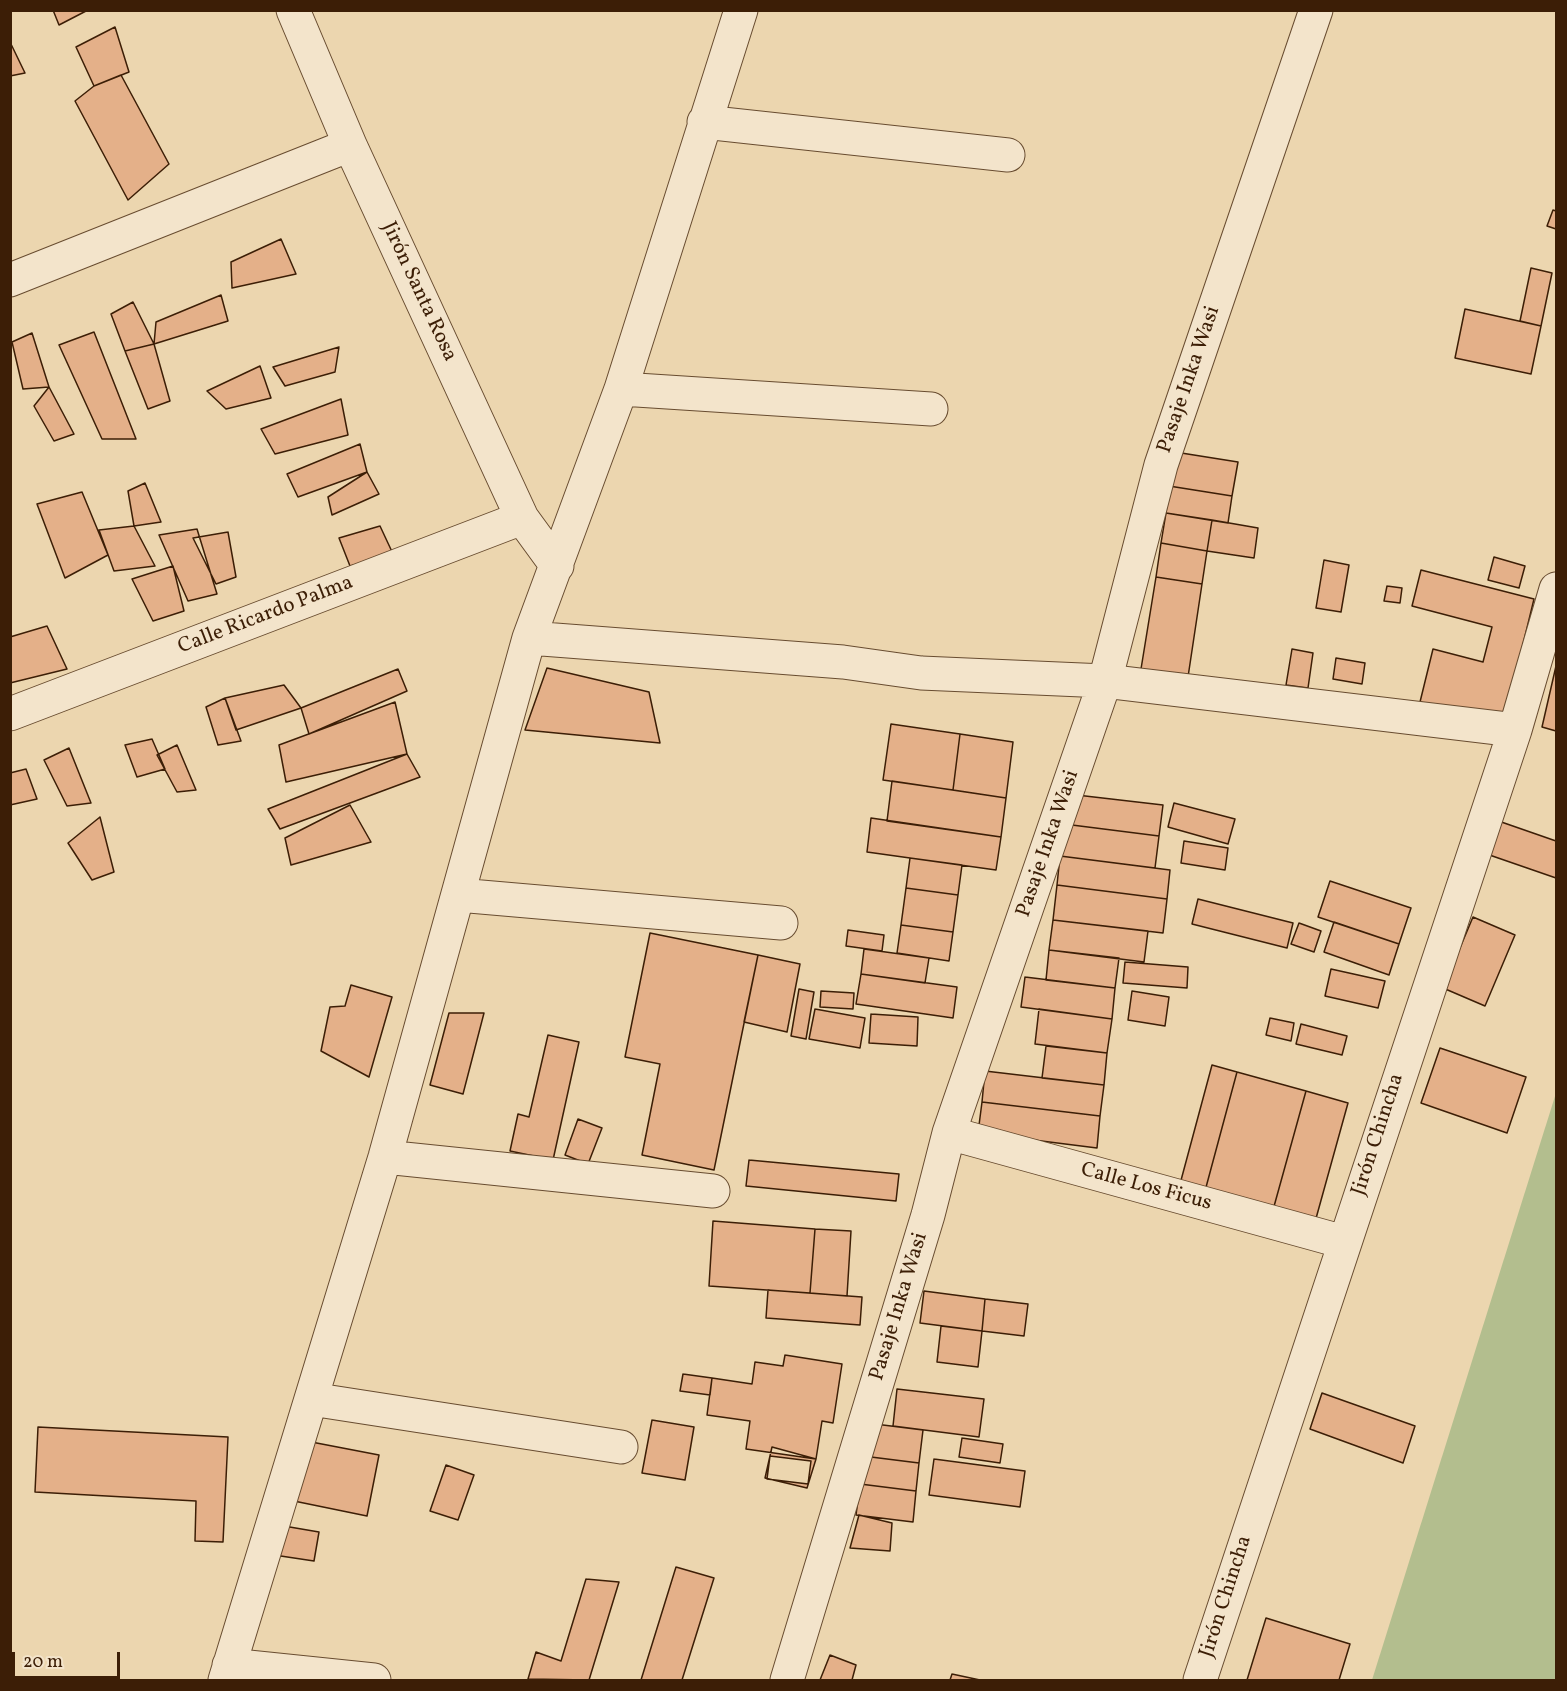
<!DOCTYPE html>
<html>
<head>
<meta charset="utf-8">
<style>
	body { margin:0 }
	#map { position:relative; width:1567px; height:1691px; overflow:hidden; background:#ecd6af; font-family:Vollkorn,serif }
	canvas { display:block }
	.frame { position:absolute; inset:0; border:12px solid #3c1e06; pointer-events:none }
	.scale { position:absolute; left:12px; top:1652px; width:108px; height:27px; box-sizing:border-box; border:3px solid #3c1e06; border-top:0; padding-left:8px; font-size:18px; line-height:21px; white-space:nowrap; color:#3c1e06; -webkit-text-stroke:4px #f3e4cb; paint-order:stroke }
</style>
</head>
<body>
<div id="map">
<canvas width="1567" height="1691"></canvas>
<div class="frame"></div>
<div class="scale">20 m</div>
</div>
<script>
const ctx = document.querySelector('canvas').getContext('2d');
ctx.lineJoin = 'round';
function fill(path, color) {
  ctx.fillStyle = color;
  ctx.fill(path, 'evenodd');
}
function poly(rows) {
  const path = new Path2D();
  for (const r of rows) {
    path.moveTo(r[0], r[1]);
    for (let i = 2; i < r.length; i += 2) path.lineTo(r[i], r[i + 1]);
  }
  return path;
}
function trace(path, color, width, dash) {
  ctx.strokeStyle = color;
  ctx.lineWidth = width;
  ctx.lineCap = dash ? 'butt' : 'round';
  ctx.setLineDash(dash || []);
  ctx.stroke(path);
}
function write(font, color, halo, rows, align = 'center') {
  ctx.font = font + ' Vollkorn,serif';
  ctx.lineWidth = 4.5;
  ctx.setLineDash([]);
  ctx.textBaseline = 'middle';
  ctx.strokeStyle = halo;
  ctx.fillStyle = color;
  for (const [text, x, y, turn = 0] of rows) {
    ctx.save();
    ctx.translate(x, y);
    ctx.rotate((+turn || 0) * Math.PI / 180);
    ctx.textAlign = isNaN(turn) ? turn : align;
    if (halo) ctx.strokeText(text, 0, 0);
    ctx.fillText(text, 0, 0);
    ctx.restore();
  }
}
fill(poly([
	[1556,1093,1556,1680,1372,1680]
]), '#b3be8e');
const building = poly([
	[53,10,88,10,59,25,53,10],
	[115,27,129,72,94,86,76,47,115,27],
	[10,42,25,73,10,76,10,42],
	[121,75,169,164,128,200,75,101,94,86,121,75],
	[1553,210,1556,211,1556,229,1547,226,1553,210],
	[281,239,296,274,232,288,231,262,281,239],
	[1531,268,1552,273,1541,326,1520,321,1531,268],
	[221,295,228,321,154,344,156,322,221,295],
	[133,302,154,344,125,351,111,314,133,302],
	[1465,309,1541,326,1531,374,1455,358,1465,309],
	[94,332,136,439,102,439,59,345,94,332],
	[32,333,49,387,23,389,12,342,32,333],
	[154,344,170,401,148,409,125,351,154,344],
	[339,347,335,372,285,386,273,367,339,347],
	[260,366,271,398,226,409,207,391,260,366],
	[49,387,74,434,54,441,34,406,49,387],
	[341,399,348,435,275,454,261,429,341,399],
	[360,444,367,472,298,497,287,474,360,444],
	[1175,452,1238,462,1232,496,1169,486,1175,452],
	[367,472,379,494,332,515,328,497,367,472],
	[145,483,161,522,134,526,128,491,145,483],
	[1169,486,1232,496,1228,523,1166,513,1169,486],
	[82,492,108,555,65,578,37,504,82,492],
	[1166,513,1212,520,1207,551,1161,543,1166,513],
	[1212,520,1258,528,1254,558,1207,551,1212,520],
	[134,526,155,566,114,571,99,530,134,526],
	[380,526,394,556,350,566,339,538,380,526],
	[197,529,217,594,188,601,159,535,197,529],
	[228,532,236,577,216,584,193,538,228,532],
	[1161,543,1207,551,1202,584,1156,577,1161,543],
	[1494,557,1525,566,1519,588,1488,580,1494,557],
	[1324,560,1349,565,1341,612,1316,608,1324,560],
	[173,566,184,611,153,621,132,579,173,566],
	[1421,570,1534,599,1504,723,1420,702,1433,649,1483,662,1492,627,1412,606,1421,570],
	[1156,577,1202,584,1188,677,1141,669,1156,577],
	[1387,586,1402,588,1400,603,1384,601,1387,586],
	[47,626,67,669,10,683,10,637,47,626],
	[1292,649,1313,653,1308,688,1286,685,1292,649],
	[1336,658,1365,663,1362,684,1333,679,1336,658],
	[1556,666,1556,731,1542,727,1556,666],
	[547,668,649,692,660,743,525,730,547,668],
	[398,669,407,691,309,734,301,708,398,669],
	[284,685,301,708,236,730,225,698,284,685],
	[225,698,241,741,218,745,206,707,225,698],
	[395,702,407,754,286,782,279,745,395,702],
	[891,724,960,734,953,790,883,780,891,724],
	[960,734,1013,742,1006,798,953,790,960,734],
	[152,739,165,769,137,777,125,745,152,739],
	[177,745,196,790,177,792,157,755,177,745],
	[69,748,91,803,67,806,44,760,69,748],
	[407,754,420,777,280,829,268,809,407,754],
	[26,769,37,799,10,805,10,773,26,769],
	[892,781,1006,798,1001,837,887,821,892,781],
	[1068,794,1163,805,1159,836,1064,824,1068,794],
	[1174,803,1235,819,1228,844,1168,827,1174,803],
	[350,805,371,842,291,865,285,838,350,805],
	[100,817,114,872,92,880,68,843,100,817],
	[1487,817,1556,841,1556,878,1475,850,1487,817],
	[871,818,1001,837,996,870,867,852,871,818],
	[1064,824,1159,836,1155,868,1060,856,1064,824],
	[1184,841,1228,848,1225,870,1181,863,1184,841],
	[1060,856,1170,870,1167,899,1057,885,1060,856],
	[910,858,962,865,958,895,906,888,910,858],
	[1330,881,1411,908,1399,944,1318,917,1330,881],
	[1057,885,1167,899,1163,933,1053,920,1057,885],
	[906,888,958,895,953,932,901,925,906,888],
	[1198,899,1293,923,1287,948,1192,924,1198,899],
	[1473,917,1515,935,1485,1006,1443,988,1473,917],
	[1053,920,1148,931,1144,962,1049,950,1053,920],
	[1334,922,1399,944,1389,975,1324,952,1334,922],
	[1299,923,1321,931,1314,952,1291,944,1299,923],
	[901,925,953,932,949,961,897,953,901,925],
	[848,930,884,935,882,951,846,946,848,930],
	[650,933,758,955,714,1170,642,1155,660,1064,625,1057,650,933],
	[864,949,929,958,925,983,861,974,864,949],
	[1049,950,1119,958,1115,988,1046,980,1049,950],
	[758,955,800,964,787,1032,744,1022,758,955],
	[1125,962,1188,967,1187,988,1123,983,1125,962],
	[1331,969,1385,981,1378,1008,1325,996,1331,969],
	[861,974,957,987,953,1018,856,1004,861,974],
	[1025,977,1115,988,1112,1019,1021,1007,1025,977],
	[351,985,392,997,369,1077,321,1051,330,1007,345,1006,351,985],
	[799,989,814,992,806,1039,791,1036,799,989],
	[821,991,854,993,853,1009,820,1007,821,991],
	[1132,991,1169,997,1165,1026,1128,1020,1132,991],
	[815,1009,865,1018,860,1048,809,1039,815,1009],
	[1039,1009,1112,1019,1107,1053,1035,1044,1039,1009],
	[449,1013,484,1013,463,1094,430,1085,449,1013],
	[871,1014,918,1017,917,1046,869,1043,871,1014],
	[1270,1018,1294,1023,1291,1041,1266,1035,1270,1018],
	[1301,1024,1347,1036,1342,1055,1296,1044,1301,1024],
	[548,1035,579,1042,553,1160,510,1151,518,1114,529,1117,548,1035],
	[1046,1046,1107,1053,1104,1085,1042,1078,1046,1046],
	[1440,1048,1526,1077,1507,1133,1421,1103,1440,1048],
	[1212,1065,1237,1072,1205,1191,1180,1184,1212,1065],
	[985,1071,1104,1085,1100,1116,982,1102,985,1071],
	[1237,1072,1306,1091,1273,1210,1205,1191,1237,1072],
	[1306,1091,1348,1103,1315,1222,1273,1210,1306,1091],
	[982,1102,1100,1116,1097,1148,978,1133,982,1102],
	[578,1119,602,1128,588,1164,565,1155,578,1119],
	[749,1160,899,1174,896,1201,746,1186,749,1160],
	[713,1221,815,1229,810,1293,709,1286,713,1221],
	[815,1229,851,1231,847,1296,810,1293,815,1229],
	[768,1290,862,1297,860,1325,766,1318,768,1290],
	[924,1291,985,1299,982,1331,920,1323,924,1291],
	[985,1299,1028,1304,1024,1336,982,1331,985,1299],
	[941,1326,982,1331,978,1367,937,1362,941,1326],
	[785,1355,842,1364,833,1423,822,1421,816,1459,746,1449,750,1421,707,1415,712,1378,752,1384,755,1362,783,1366,785,1355],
	[683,1374,712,1378,710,1395,680,1391,683,1374],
	[897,1389,984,1399,979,1437,893,1426,897,1389],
	[1322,1393,1415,1426,1403,1463,1310,1429,1322,1393],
	[652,1420,694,1427,685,1480,642,1473,652,1420],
	[867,1423,923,1430,919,1463,863,1456,867,1423],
	[38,1427,228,1437,223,1542,195,1541,196,1501,35,1492,38,1427],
	[962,1438,1003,1444,1000,1463,959,1457,962,1438],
	[301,1440,379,1455,367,1516,289,1500,301,1440],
	[772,1447,816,1459,807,1488,765,1478,772,1447],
	[770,1456,811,1461,808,1484,767,1479,770,1456],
	[863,1456,919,1463,916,1491,860,1484,863,1456],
	[934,1459,1025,1471,1020,1507,929,1495,934,1459],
	[446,1465,474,1475,458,1520,430,1511,446,1465],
	[860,1484,916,1491,913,1522,856,1515,860,1484],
	[859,1515,892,1523,890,1551,850,1548,859,1515],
	[278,1525,319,1532,314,1561,274,1555,278,1525],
	[676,1567,714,1578,682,1680,641,1680,676,1567],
	[586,1579,619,1582,589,1680,528,1679,536,1652,561,1661,586,1579],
	[1266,1618,1350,1644,1339,1680,1247,1680,1266,1618],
	[830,1655,856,1665,852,1680,820,1680,830,1655],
	[952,1674,980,1680,950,1680,952,1674]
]);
fill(building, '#e4b089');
trace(building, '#3c1e06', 1.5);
const minor = poly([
	[293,10,350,145,522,518,557,566],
	[704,122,1008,155],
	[10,280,350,145],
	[621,389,931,409],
	[529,638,843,662,921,673,1105,681,1515,730],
	[10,714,522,518],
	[458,895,781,923],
	[949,1133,1344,1242],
	[385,1157,713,1191],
	[311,1399,621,1447],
	[229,1665,374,1680],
	[225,1680,385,1157,529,638,621,389,741,10],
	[787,1680,928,1215,949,1133,1105,681,1161,465,1316,10],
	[1200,1680,1515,730,1556,589]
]);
trace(minor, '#684c30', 35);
trace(minor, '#f3e4cb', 33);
write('21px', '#3c1e06', '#f3e4cb', [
	["Jirón Santa Rosa",418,292,65],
	["Pasaje Inka Wasi",1190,380,-71],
	["Calle Ricardo Palma",266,616,-21],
	["Pasaje Inka Wasi",1049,844,-71],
	["Jirón Chincha",1379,1135,-72],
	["Calle Los Ficus",1146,1188,15],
	["Pasaje Inka Wasi",900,1307,-73],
	["Jirón Chincha",1227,1597,-72]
]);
</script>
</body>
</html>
